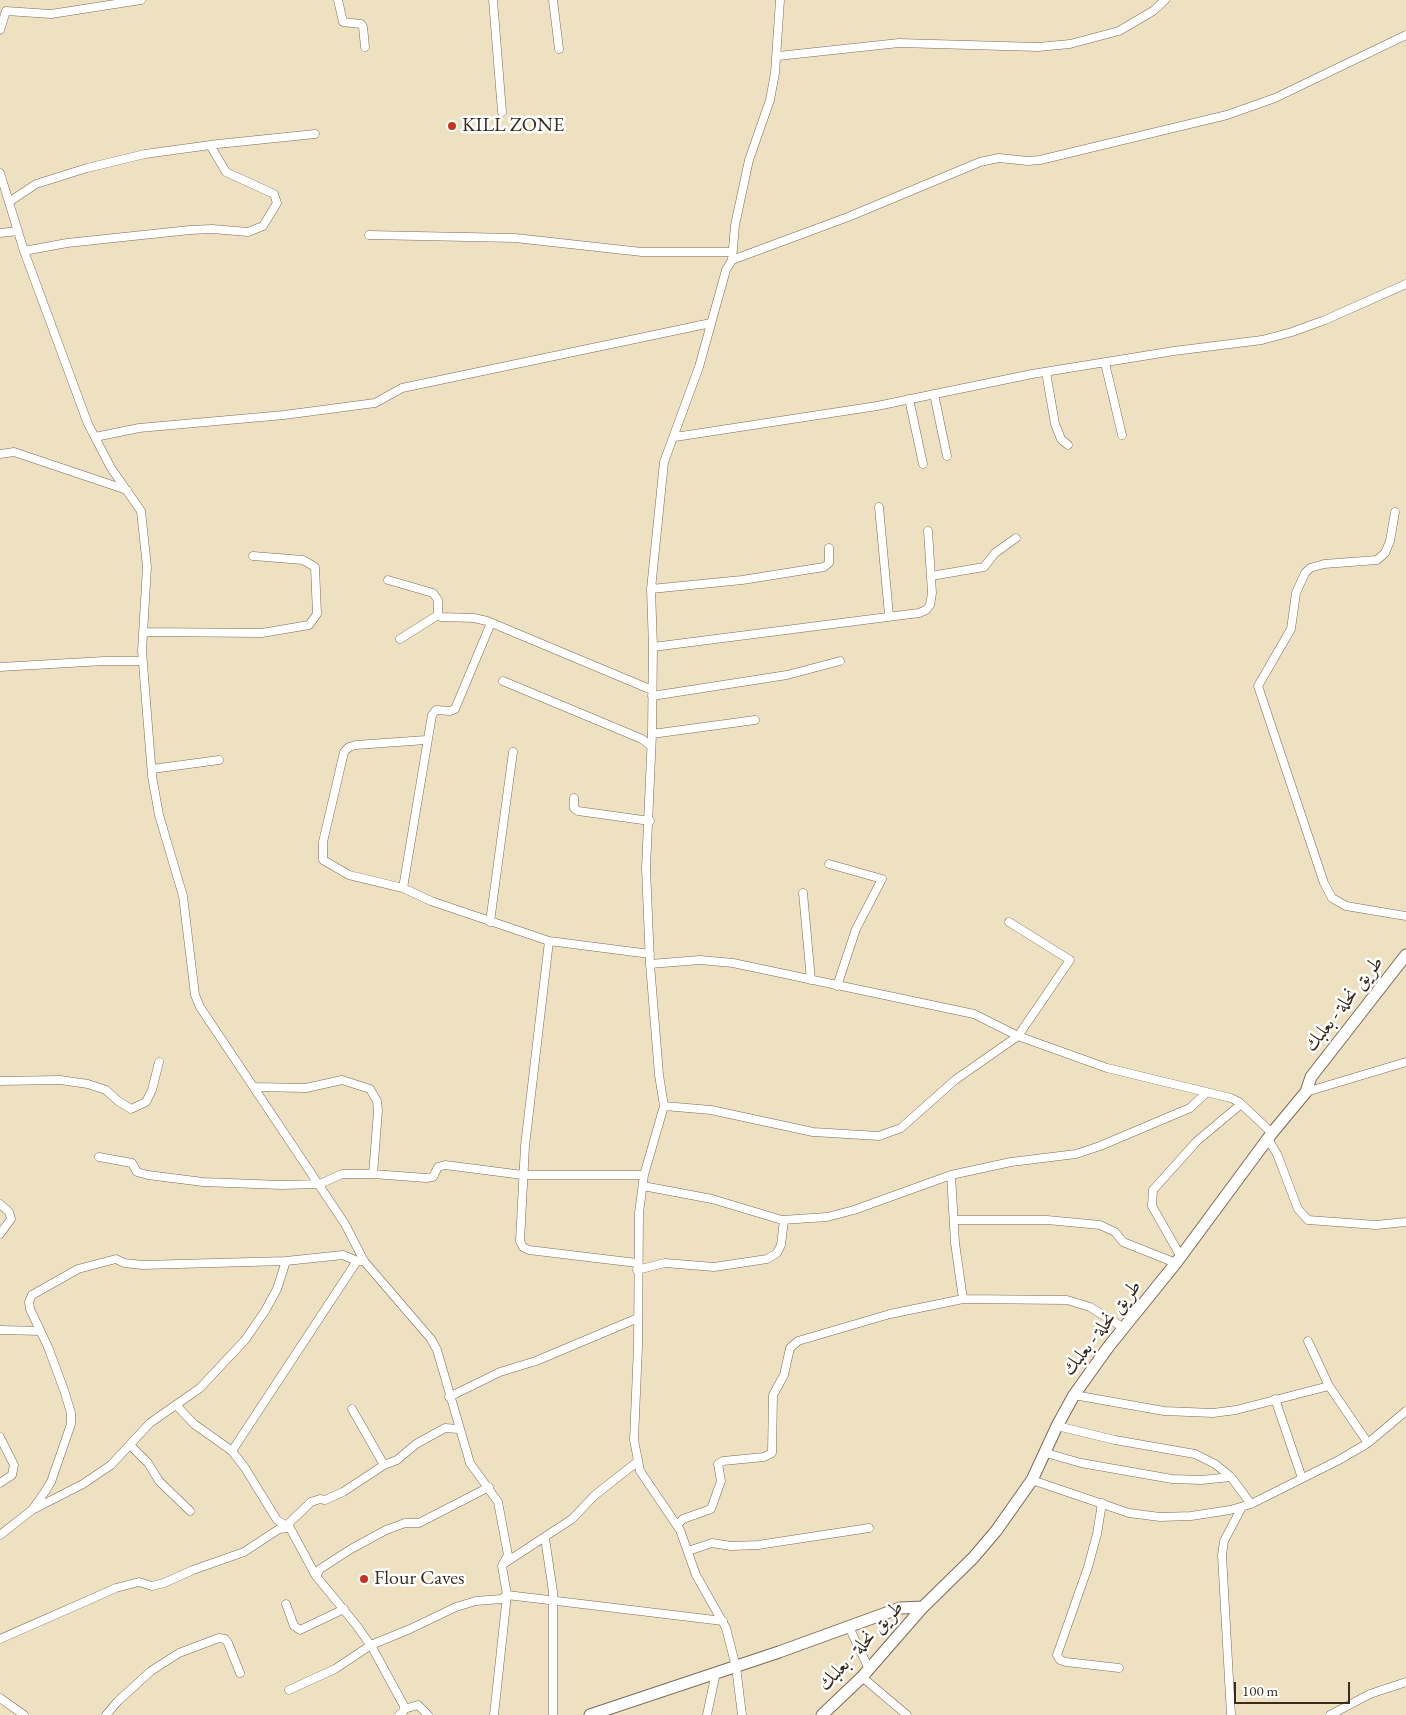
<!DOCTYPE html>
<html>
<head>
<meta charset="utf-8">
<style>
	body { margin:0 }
	#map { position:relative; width:1406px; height:1715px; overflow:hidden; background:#eee1c1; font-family:"EB Garamond",serif }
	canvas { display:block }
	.scale { position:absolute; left:1234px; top:1682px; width:116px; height:22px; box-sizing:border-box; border:2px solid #3b2a1e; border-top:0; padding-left:6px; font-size:15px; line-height:18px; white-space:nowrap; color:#3b2a1e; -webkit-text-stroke:4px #fff; paint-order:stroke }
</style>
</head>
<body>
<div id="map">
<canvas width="1406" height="1715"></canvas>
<div class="scale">100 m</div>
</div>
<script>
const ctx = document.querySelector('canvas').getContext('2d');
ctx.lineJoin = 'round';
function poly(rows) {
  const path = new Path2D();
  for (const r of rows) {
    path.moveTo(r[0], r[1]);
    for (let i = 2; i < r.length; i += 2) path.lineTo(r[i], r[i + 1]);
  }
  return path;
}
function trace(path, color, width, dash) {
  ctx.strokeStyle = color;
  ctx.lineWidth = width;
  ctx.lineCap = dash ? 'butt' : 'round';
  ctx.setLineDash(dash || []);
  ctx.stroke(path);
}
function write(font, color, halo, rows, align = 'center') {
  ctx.font = font + ' "EB Garamond",Amiri,serif';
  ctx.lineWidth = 5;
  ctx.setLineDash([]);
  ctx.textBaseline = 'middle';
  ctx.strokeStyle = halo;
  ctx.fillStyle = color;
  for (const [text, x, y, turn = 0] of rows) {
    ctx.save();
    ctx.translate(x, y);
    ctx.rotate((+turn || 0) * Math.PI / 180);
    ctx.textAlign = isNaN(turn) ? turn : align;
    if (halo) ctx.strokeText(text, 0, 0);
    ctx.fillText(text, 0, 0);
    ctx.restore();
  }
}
const street = poly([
	[338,0,343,22,361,24,363,27,365,47],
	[493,0,502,112],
	[553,0,559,49],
	[0,30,6,11,51,14,141,0],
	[778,56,899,43,1038,47,1070,44,1119,31,1153,11,1165,0],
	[0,173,24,251,88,424,111,468,141,511,147,567,142,651,152,776,159,815,183,896,195,995,200,1007,345,1224,364,1261,431,1339,437,1350,470,1463,498,1502,508,1555,502,1566,507,1595,494,1715],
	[9,202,36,184,87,168,145,154,218,144,315,134],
	[0,233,18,231],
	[369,235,515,238,642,252,732,252],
	[24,251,67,243,190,230,212,229,248,232,263,226,277,203,274,194,226,172,210,145],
	[732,260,848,217,980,162,999,158,1028,161,1040,160,1227,115,1275,98,1406,35],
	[1105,363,1122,435],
	[1046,372,1055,424,1061,439,1068,445],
	[934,394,947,456],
	[909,399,923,464],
	[95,437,139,428,284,415,375,403,402,388,711,323],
	[675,437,877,406,1032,374,1174,351,1262,340,1292,332,1325,320,1406,284],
	[0,454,14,452,127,490],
	[879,507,889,615],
	[1395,512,1390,541,1385,553,1377,560,1324,564,1310,568,1305,573,1296,593,1291,629,1258,686,1324,883,1332,898,1346,906,1406,916],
	[931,576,984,567,995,553,1016,538],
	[388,580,433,593,438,600,438,615,441,617,474,618,487,621,652,690],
	[651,589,742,580,824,567,829,563,829,548],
	[144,632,262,633,309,625,317,614,315,567,303,560,253,556],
	[400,639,438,615],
	[653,647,919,613,926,610,930,605,932,593,928,531],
	[0,667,104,661,143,661],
	[503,681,642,739,651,746],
	[652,696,787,675,840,661],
	[652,734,755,720],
	[426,740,356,745,349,747,344,752,323,842,323,860,349,875,403,888,431,901,549,941,650,954],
	[152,769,219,760],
	[574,798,574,808,578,811,650,821],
	[829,864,882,879,856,929,837,986],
	[403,888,432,715,436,710,450,711,455,709,491,623],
	[803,893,811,980],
	[490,922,513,752],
	[549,941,525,1146,520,1241,523,1247,529,1250,637,1263],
	[650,964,700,960,733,963,974,1014,1018,1036,1107,1068,1231,1098,1239,1102,1272,1133],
	[0,1081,60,1080,88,1084,106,1090,118,1101,131,1109,146,1102,152,1090,159,1062],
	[254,1087,306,1088,342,1080,370,1089,377,1101,378,1111,373,1174],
	[1306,1092,1406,1062],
	[664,1106,711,1110,813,1132,879,1136,901,1128,955,1080,1018,1036,1070,960,1009,922],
	[1268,1139,1277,1154,1298,1209,1308,1220,1376,1225,1406,1222],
	[99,1157,132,1163,137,1172,148,1175,203,1182,281,1185,320,1184,342,1174,373,1174,426,1178,433,1177,438,1167,445,1165,523,1175,644,1175],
	[951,1175,955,1243,963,1299],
	[643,1186,712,1199,782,1220,827,1217,854,1210,951,1175,1011,1162,1076,1154,1100,1146,1190,1108,1206,1093],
	[0,1204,9,1212,11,1219,0,1234],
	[954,1220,1047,1220,1100,1225,1115,1232,1123,1242,1176,1263],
	[1181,1257,1152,1206,1153,1190,1197,1141,1240,1105],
	[637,1270,665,1263,714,1267,767,1259,777,1253,781,1245,784,1220],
	[0,1330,40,1331],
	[1308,1341,1329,1386,1368,1443],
	[1074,1395,1164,1411,1213,1413,1236,1410,1329,1386],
	[449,1397,500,1372,536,1361,638,1318],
	[1275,1399,1302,1478],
	[176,1405,194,1424,232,1451,245,1468,277,1520,290,1528,316,1576,357,1626,373,1649,404,1706,403,1712,399,1715],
	[352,1409,384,1465],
	[1057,1426,1115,1440,1195,1454,1215,1464,1231,1477,1251,1504],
	[0,1437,14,1465,12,1475,0,1483],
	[130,1445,148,1463,159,1481,190,1511],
	[232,1451,357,1261],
	[1046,1453,1081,1463,1172,1479,1201,1480,1231,1477],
	[1032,1480,1129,1513,1160,1517,1191,1516,1230,1510,1251,1504,1339,1460,1368,1443,1406,1411],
	[1102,1503,1097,1534,1088,1567,1057,1655,1060,1660,1066,1662,1119,1668],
	[34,1509,83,1484,111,1465,150,1423,200,1388,245,1340,265,1311,277,1289,286,1261],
	[287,1525,311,1502,320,1499,325,1500,343,1492,384,1465,397,1460,416,1444,445,1428,458,1429],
	[677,1525,683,1519,711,1509,721,1481,718,1464,723,1461,764,1457,772,1453,773,1395,784,1375,790,1348,798,1341,890,1314,963,1299,1067,1300,1090,1307,1124,1328],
	[0,1535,32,1510,44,1493,51,1482,71,1424,71,1413,64,1390,48,1347,30,1309,29,1302,32,1295,78,1269,116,1259,124,1263,143,1265,286,1261,343,1255,357,1261,364,1261],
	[545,1538,553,1592,553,1715],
	[688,1551,712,1543,731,1546,758,1545,869,1528],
	[505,1563,572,1519,595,1495,637,1462],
	[316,1576,320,1569,351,1549,386,1530,405,1523,419,1523,489,1487],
	[286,1604,294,1626,300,1630,344,1609],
	[849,1627,869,1669],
	[0,1639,116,1588,139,1582,152,1586,164,1583,193,1570,244,1552,279,1529,290,1528],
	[862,1677,907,1715],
	[289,1690,335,1669,371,1645,410,1629,456,1607,476,1601,501,1599,507,1595,723,1621],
	[0,1698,24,1715],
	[404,1709,418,1705,428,1715],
	[106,1715,118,1701,151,1671,179,1653,219,1638,225,1639,228,1643,240,1673],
	[707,1715,716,1672],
	[742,1715,736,1667,726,1628,696,1575,680,1530,640,1471,634,1440,638,1346,639,1213,644,1175,664,1106,659,1075,650,964,646,868,652,734,653,647,651,589,664,462,699,367,726,270,732,260,735,225,749,160,770,100,775,73,780,0],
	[1231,1715,1222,1555,1224,1541,1242,1507],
	[1330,1715,1370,1694,1406,1682]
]);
const secondary = poly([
	[590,1715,779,1652,900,1608,923,1607],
	[822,1715,862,1677,923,1607,973,1558,996,1531,1032,1480,1057,1426,1074,1395,1109,1346,1176,1263,1272,1133,1306,1092,1311,1077,1406,955]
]);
trace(street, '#7a6a57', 9);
trace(secondary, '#7a6a57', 13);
trace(street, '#fff', 8);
trace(secondary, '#fff', 11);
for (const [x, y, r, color] of [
	[452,126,5,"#c8321e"],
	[364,1579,5,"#c8321e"]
]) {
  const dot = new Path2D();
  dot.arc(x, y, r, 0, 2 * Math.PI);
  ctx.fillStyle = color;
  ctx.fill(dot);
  trace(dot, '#fff', 2);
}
write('20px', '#3b2a1e', '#fff', [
	["KILL ZONE",462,126],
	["Flour Caves",374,1579]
], 'left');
write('20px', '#3b2a1e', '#fff', [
	["طريق نحلة - بعلبك",1344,1004,-52],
	["طريق نحلة - بعلبك",1102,1328,-52],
	["طريق نحلة - بعلبك",861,1646,-47]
]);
</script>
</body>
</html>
